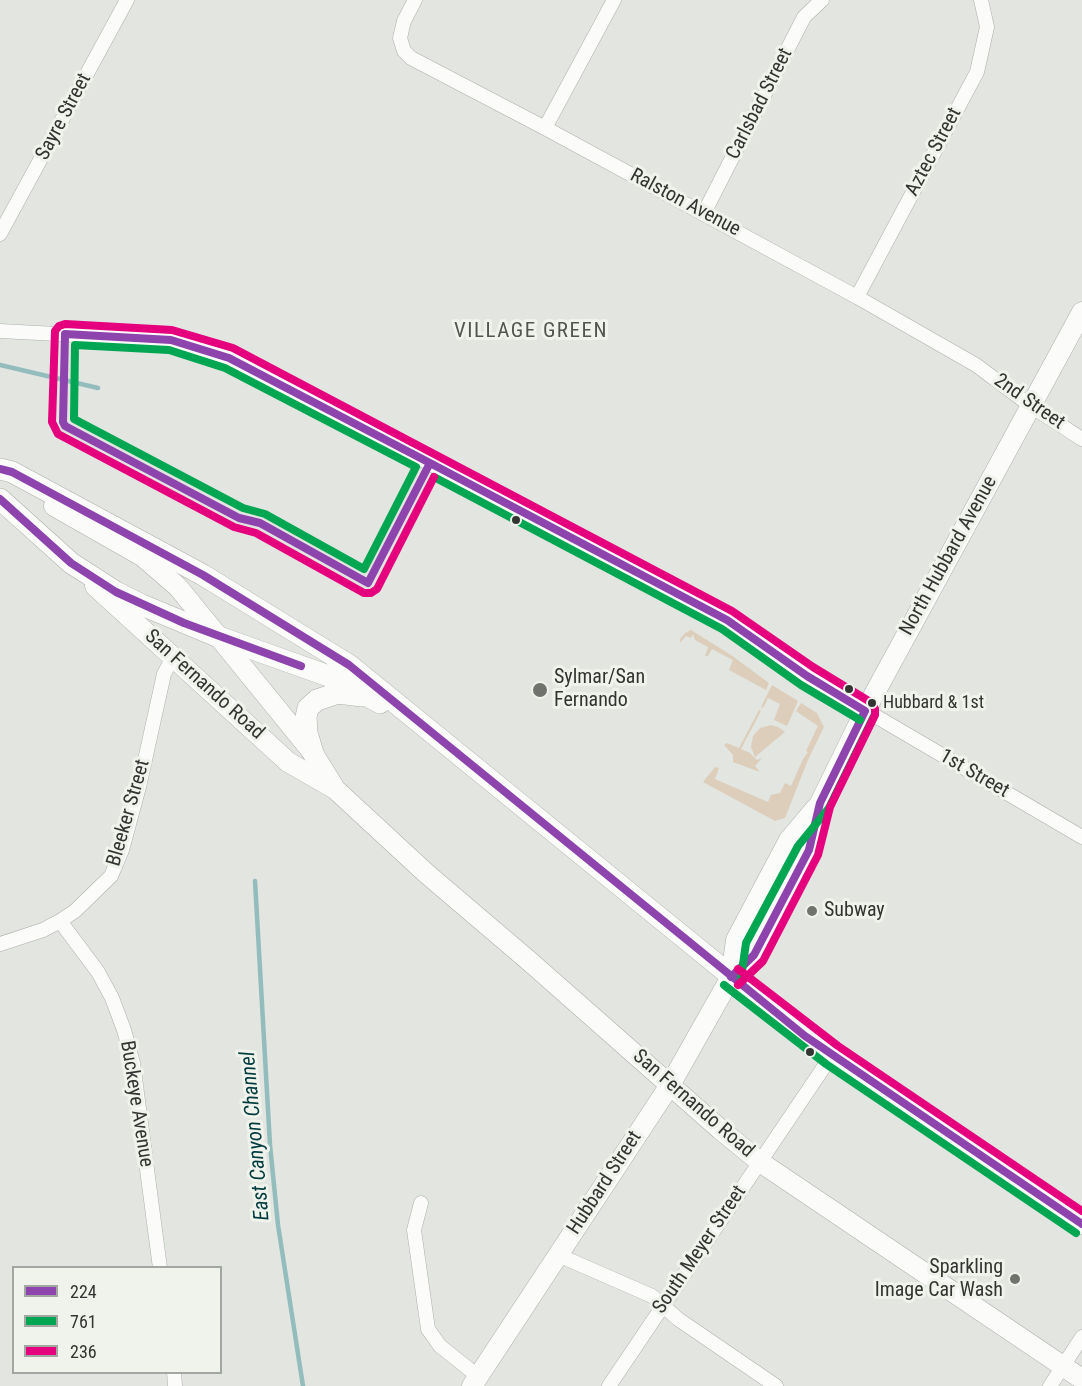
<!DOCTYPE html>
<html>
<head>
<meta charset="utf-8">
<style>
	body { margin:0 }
	#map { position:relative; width:1082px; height:1386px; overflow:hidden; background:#e2e5e0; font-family:"Roboto Condensed",sans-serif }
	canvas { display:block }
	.legend { position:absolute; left:12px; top:1266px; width:210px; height:108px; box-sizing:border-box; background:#eff3ec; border:2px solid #a3a7a1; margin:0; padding:8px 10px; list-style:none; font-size:18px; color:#323431 }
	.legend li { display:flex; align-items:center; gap:12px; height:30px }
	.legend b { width:30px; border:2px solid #a3a7a1 }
</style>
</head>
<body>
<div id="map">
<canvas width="1082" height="1386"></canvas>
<ul class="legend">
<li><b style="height:8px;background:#8e44ad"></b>224</li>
<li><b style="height:8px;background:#00a651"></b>761</li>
<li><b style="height:8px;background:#e5007d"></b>236</li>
</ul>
</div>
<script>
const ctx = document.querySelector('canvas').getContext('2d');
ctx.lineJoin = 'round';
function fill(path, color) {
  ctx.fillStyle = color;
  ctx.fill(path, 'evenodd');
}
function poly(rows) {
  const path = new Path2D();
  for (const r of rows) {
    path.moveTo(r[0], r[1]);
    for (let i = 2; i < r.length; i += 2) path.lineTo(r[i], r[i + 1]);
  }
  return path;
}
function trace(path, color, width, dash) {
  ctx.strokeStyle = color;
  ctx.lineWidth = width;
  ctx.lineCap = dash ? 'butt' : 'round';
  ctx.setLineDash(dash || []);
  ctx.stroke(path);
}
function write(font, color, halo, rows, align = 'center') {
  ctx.font = font + ' "Roboto Condensed",sans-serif';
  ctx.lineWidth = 6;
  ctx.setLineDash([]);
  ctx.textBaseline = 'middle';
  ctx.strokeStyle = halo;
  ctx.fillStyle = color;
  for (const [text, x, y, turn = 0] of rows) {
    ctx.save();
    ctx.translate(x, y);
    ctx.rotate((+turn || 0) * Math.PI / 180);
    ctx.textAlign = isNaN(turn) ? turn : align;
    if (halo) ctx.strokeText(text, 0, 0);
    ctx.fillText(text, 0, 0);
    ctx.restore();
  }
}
fill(poly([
	[691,630,731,655,769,683,766,690,729,670,733,660,712,649,708,656,705,656,708,647,695,640,693,634,691,638,686,636,680,643,680,639,685,633],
	[772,685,798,701,787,726,774,720,780,704,768,698,763,708,761,707],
	[801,703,817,713,824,727,808,760,785,818,775,821,703,782,715,767,719,768,715,779,768,802,771,795,780,793,785,783,791,786,803,759,808,752,806,751,818,726,796,711],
	[759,710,761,711,741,749,750,753,757,760,762,758,755,766,760,772,733,762,733,755,724,745,727,743,739,748],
	[771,725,778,727,785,732,755,757,751,747,753,736,760,728]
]), '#ddcebb');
trace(poly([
	[0,365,98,388],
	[255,881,270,1145,278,1225,303,1386]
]), '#93bcbc', 4.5);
const minor = poly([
	[415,0,404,21,400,38,404,51,411,58,545,128,857,297,976,365,1031,406,1082,439],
	[545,128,614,0],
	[704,213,804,17,822,0],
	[0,234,127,0],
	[857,297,977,72,987,27,981,0],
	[0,331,171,340,229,358,727,620,807,676,1082,837],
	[60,921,98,972,112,998,124,1030,133,1063,160,1268],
	[0,944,43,930,60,921,75,911,111,876,122,850,139,787,164,674,173,657],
	[421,1203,414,1230,428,1329,440,1346,479,1377],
	[558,1255,652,1296,678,1319,776,1386],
	[174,1372,175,1386],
	[609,1386,832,1055],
	[1050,1386,1082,1337]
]);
const secondary = poly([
	[54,506,142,556,178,587,313,753,334,787],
	[95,586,288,762,335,789,427,874,528,960,721,1130,760,1162,1082,1379],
	[731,977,736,940,789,840,816,808],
	[472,1386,670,1085,731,977,754,955,809,850,820,803,865,711,1082,312]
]);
const primary = poly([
	[0,469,12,472,203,575,349,665,805,1036,1082,1224],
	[0,499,71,563,116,592,142,605,219,637,337,679,380,703],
	[313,753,307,733,306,717,308,708,317,700,338,693,362,696]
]);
trace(minor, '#adafac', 15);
trace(secondary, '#adafac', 21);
trace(primary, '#adafac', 22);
trace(minor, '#fbfbfa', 14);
trace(secondary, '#fbfbfa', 20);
trace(primary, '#fbfbfa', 21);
trace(poly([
	[65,334,171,340,229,358,430,463,368,583,260,523,239,518,65,426,63,422,65,334],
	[430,463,727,620,807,676,865,711,820,803,809,850,754,955,731,977],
	[0,469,12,472,203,575,349,665,805,1036,1082,1224],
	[0,499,71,563,116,592,184,623,301,666]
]), '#8e44ad', 8);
trace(poly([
	[75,345,169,350,225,368,416,467,364,569,265,514,243,508,74,419,75,345],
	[434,477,722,629,801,685,860,720],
	[741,978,746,943,798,846,829,808,874,716],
	[724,985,826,1064,1076,1233]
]), '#00a651', 8);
trace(poly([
	[434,477,377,589,371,593,364,593,256,533,234,527,58,434,52,422,55,331,59,326,65,324,172,330,233,348,732,611,813,667,872,703,875,709,875,715,830,807,818,855,763,961,738,985],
	[738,969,838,1046,1082,1211]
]), '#e5007d', 8);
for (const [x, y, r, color] of [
	[516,520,5,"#323431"],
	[849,689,5,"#323431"],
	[540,690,8,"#70726e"],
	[872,703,5,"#323431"],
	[812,911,6,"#70726e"],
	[810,1052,5,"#323431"],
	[1015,1279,6,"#70726e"]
]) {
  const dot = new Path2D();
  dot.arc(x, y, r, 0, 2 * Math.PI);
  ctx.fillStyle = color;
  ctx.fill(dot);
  trace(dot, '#eff3ec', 2);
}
write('18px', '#323431', '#eff3ec', [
	["Hubbard & 1st",883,703]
], 'left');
write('20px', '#323431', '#eff3ec', [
	["Carlsbad Street",760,104,-63],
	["Sayre Street",64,117,-62],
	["Aztec Street",934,152,-62],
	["Ralston Avenue",685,203,28],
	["2nd Street",1029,402,35],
	["North Hubbard Avenue",949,556,-61],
	["San Fernando Road",204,685,42],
	["1st Street",974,774,30],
	["Bleeker Street",129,813,-74],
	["Buckeye Avenue",136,1104,81],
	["San Fernando Road",693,1104,41],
	["Hubbard Street",605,1183,-57],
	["South Meyer Street",700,1250,-56]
]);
write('20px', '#323431', '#eff3ec', [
	["Sylmar/San",554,678],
	["Fernando",554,701],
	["Subway",824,911],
	["Sparkling",1003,1268,"right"],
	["Image Car Wash",1003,1291,"right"]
], 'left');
ctx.letterSpacing = '1.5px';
write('21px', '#535650', '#eff3ec', [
	["VILLAGE GREEN",531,332]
]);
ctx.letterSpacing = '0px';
write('italic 21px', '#013b3d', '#eff3ec', [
	["East Canyon Channel",256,1136,-95]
]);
</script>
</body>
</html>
